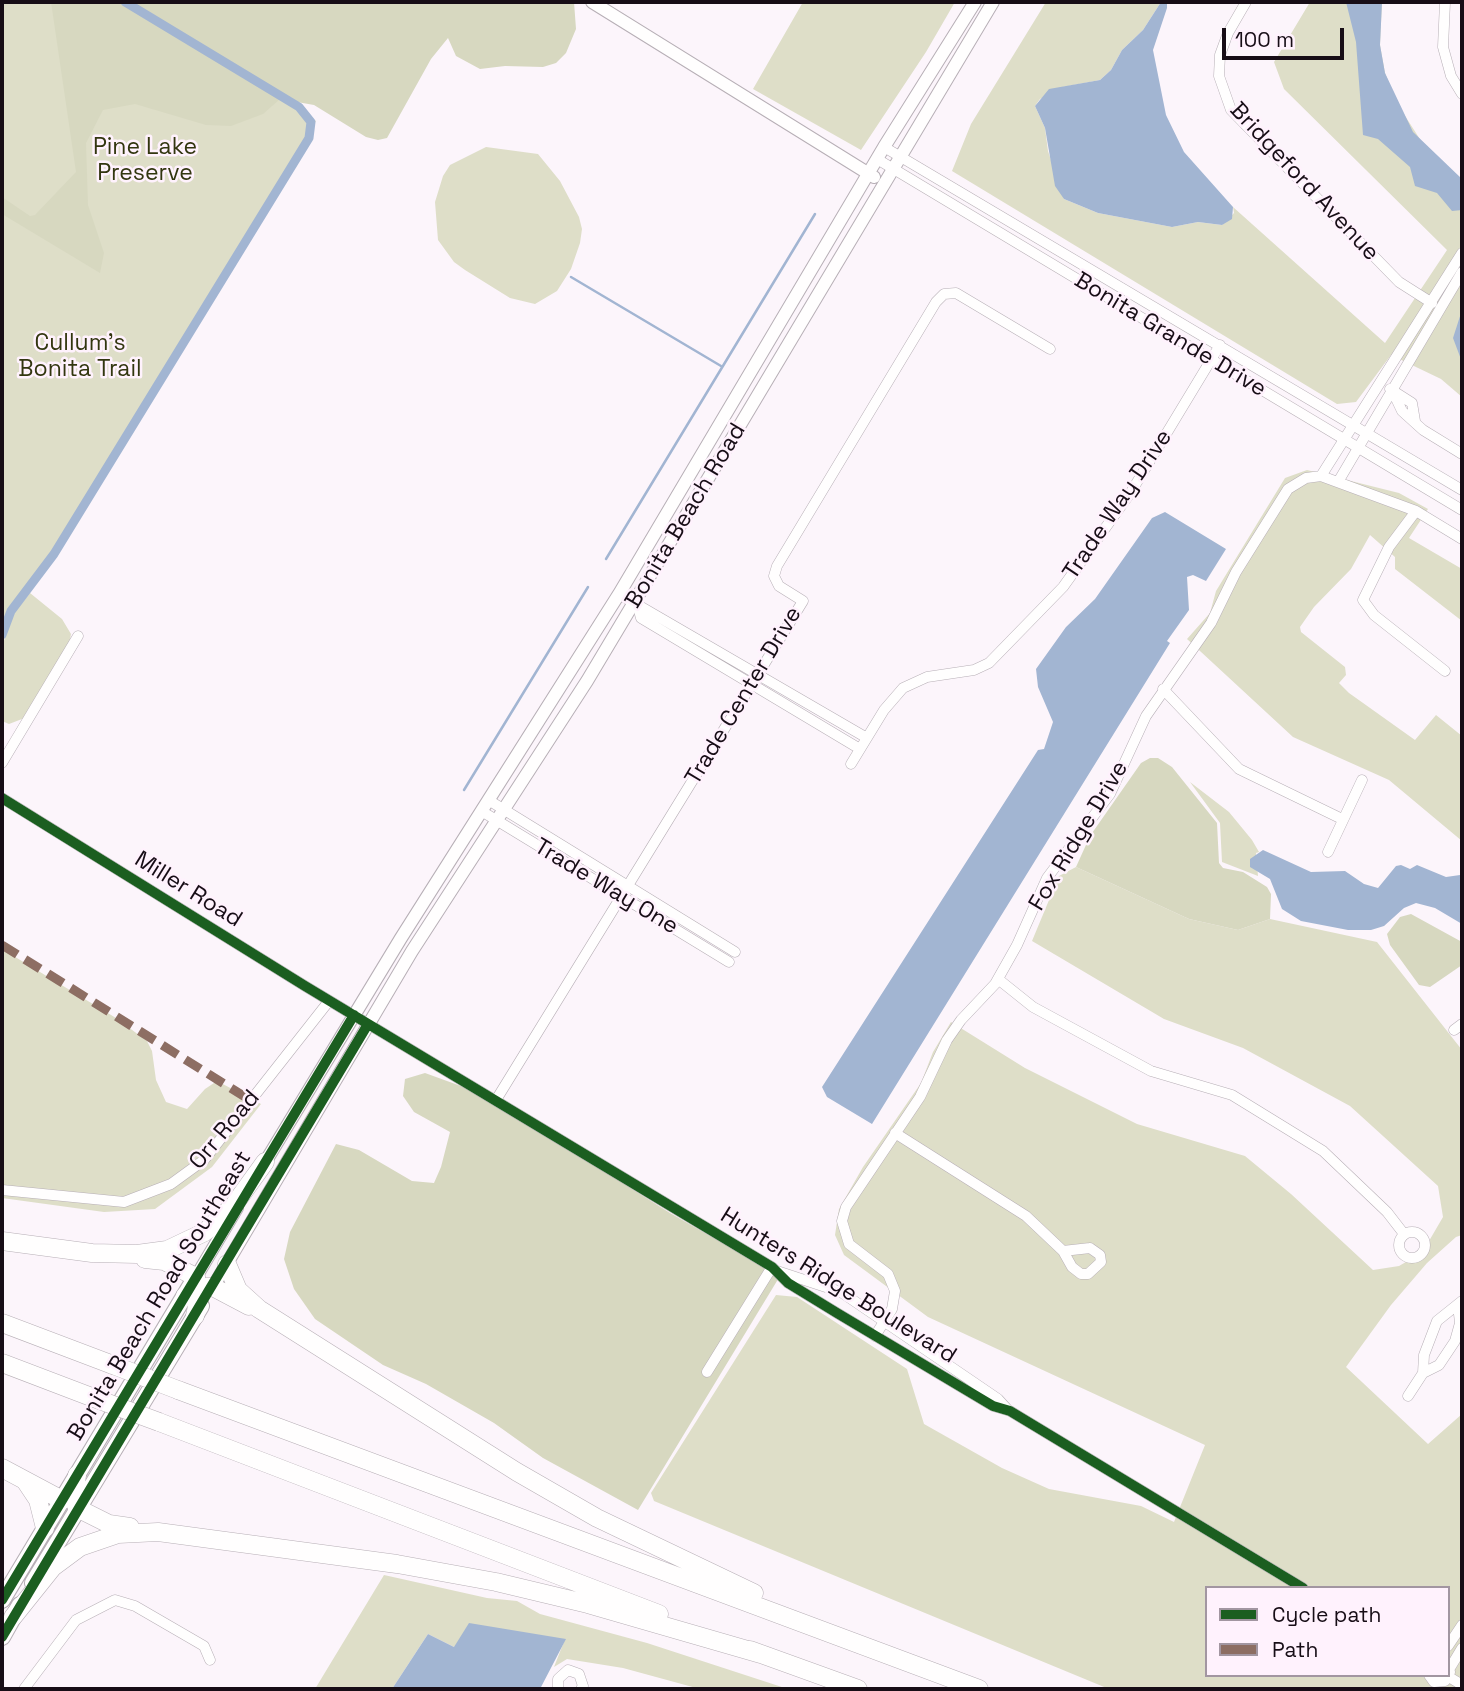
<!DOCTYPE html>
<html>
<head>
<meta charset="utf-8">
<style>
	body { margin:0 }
	#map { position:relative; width:1464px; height:1691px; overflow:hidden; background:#fcf5fb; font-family:"Space Grotesk",sans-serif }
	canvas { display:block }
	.frame { position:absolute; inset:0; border:4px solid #170d16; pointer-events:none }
	.legend { position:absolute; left:1205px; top:1586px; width:245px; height:91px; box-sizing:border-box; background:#fff2fd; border:2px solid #a296a1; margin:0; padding:9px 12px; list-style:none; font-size:21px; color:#170d16 }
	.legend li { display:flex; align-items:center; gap:14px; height:35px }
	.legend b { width:35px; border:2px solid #a296a1 }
	.scale { position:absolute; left:1222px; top:28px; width:122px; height:32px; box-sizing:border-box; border:4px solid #170d16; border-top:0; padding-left:9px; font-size:21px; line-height:24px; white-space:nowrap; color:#170d16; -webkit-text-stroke:5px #fff2fd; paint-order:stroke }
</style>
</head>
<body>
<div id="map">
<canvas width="1464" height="1691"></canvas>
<div class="frame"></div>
<ul class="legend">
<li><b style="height:9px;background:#1b5e20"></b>Cycle path</li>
<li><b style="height:9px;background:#8d6e63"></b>Path</li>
</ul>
<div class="scale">100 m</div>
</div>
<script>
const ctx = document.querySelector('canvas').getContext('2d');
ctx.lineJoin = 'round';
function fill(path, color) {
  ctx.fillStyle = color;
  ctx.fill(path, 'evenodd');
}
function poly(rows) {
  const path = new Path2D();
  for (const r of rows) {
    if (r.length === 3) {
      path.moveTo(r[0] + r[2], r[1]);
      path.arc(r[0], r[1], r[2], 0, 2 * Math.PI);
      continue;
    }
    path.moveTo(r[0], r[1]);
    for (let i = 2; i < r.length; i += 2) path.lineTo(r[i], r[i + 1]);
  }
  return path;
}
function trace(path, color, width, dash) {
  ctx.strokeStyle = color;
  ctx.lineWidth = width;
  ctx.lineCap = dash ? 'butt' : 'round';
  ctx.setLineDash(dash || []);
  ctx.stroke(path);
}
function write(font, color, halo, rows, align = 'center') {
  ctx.font = font + ' "Space Grotesk",sans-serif';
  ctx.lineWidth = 5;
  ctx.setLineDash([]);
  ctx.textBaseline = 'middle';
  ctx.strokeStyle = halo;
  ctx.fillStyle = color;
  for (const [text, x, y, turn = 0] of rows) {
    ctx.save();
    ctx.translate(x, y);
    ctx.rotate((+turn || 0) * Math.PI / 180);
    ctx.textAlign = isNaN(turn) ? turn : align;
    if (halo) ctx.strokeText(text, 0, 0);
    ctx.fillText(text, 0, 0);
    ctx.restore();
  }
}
fill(poly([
	[2,2,122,2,316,121,52,557,11,611,2,635],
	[803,2,955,2,926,52,861,150,753,89],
	[1046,2,1161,2,1143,30,1122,50,1111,70,1100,80,1063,87,1040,99,1035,106,1045,128,1048,151,1064,199,1098,213,1172,227,1198,222,1222,225,1234,213,1233,207,1385,343,1447,250,1284,89,1274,62,1310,2,1382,2,1380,45,1385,73,1398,105,1425,147,1462,179,1462,397,1441,379,1391,355,1356,402,1337,404,952,171,971,124],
	[486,147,538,154,560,181,579,217,582,229,580,243,571,269,557,291,535,304,510,298,465,270,454,262,438,240,435,202,443,176,450,165],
	[1307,470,1399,493,1428,509,1409,538,1462,569,1462,621,1395,569,1395,557,1370,535,1351,569,1314,607,1300,627,1301,632,1345,667,1346,675,1339,683,1349,693,1415,740,1436,715,1462,736,1462,841,1389,780,1293,737,1187,639,1210,613,1216,591,1285,478],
	[30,593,62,619,71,634,66,661,35,714,9,724,2,721,2,646,14,613],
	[1190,782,1229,812,1252,840,1259,852,1256,853,1258,876,1222,862,1220,823],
	[1076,867,1189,919,1238,930,1270,919,1377,942,1462,1050,1462,1235,1456,1237,1427,1263,1391,1305,1346,1367,1428,1444,1462,1414,1462,1689,1109,1689,654,1501,651,1493,776,1295,797,1297,907,1369,924,1424,1002,1468,1049,1489,1141,1506,1174,1522,1205,1445,928,1317,844,1255,835,1235,839,1209,863,1167,921,1083,933,1052,951,1022,1025,1068,1137,1124,1245,1156,1291,1194,1373,1270,1399,1266,1418,1255,1429,1241,1443,1217,1438,1186,1350,1106,1243,1048,1164,1019,1032,941,1059,876],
	[1207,1588,1448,1588,1448,1675,1207,1675],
	[2,949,116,1018,147,1041,152,1051,156,1080,166,1102,187,1109,205,1089,217,1081,261,1104,212,1167,155,1209,104,1212,2,1198],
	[384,1575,487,1598,517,1601,540,1614,647,1643,788,1689,700,1689,623,1668,567,1659,554,1667,565,1639,454,1647,428,1634,392,1689,315,1689]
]), '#dedec8');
fill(poly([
	[51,2,574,2,576,29,566,53,556,63,543,67,505,66,480,69,456,56,448,38,431,59,387,138,378,140,366,137,314,105,280,99,263,114,231,126,206,125,135,104,103,110,86,143,88,205,104,253,100,273,2,214,2,197,30,216,35,215,76,172],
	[1150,758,1158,758,1172,767,1217,823,1219,863,1223,868,1243,872,1267,887,1271,894,1270,919,1238,930,1189,919,1076,867,1090,836,1141,763],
	[1411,914,1462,942,1462,965,1430,987,1419,985,1390,945,1387,934,1400,917],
	[425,1073,480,1093,670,1213,780,1276,638,1510,543,1458,494,1423,426,1384,383,1365,315,1319,294,1289,284,1259,290,1232,336,1144,359,1150,412,1181,434,1183,441,1167,450,1132,414,1112,403,1096,405,1079]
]), '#d7d8c0');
fill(poly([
	[1161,2,1167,2,1167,8,1153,50,1166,115,1184,152,1233,207,1232,219,1222,225,1198,222,1172,227,1098,213,1064,199,1055,186,1045,128,1035,106,1049,89,1100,80,1111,70,1122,50,1143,30],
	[1346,2,1382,2,1380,45,1385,73,1413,132,1462,179,1462,210,1452,211,1437,193,1415,186,1410,167,1378,139,1363,135,1356,42],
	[1462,310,1462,362,1453,338],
	[1165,512,1226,549,1206,581,1193,575,1187,577,1189,610,1167,641,1170,643,872,1124,827,1097,822,1087,1038,750,1044,749,1053,722,1038,687,1036,669,1066,627,1095,599,1152,518],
	[1263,850,1311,872,1345,871,1364,884,1378,888,1396,866,1401,865,1410,869,1417,865,1446,877,1460,875,1462,877,1462,924,1435,908,1416,903,1404,908,1384,926,1371,930,1348,930,1301,921,1282,909,1270,879,1250,867,1250,859],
	[469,1623,566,1639,540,1689,392,1689,428,1634,454,1647]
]), '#a2b5d2');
trace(poly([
	[571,277,721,366],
	[606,559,815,214],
	[464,790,588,587]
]), '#a2b5d2', 2.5);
trace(poly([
	[2,635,11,611,54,554,309,138,311,122,299,107,125,2]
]), '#a2b5d2', 9);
const minor = poly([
	[1246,2,1228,33,1220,55,1219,76,1231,110,1399,282,1432,303],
	[1445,2,1443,47,1451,76,1462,94],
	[884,147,1462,490],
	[877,159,1462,510],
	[1390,389,1412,403,1415,421],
	[1392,390,1402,411,1423,430,1462,454],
	[1321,476,1462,253],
	[1338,482,1462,272],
	[1416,511,1389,547,1363,600,1374,615,1445,671],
	[619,594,867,738],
	[638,607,641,618,860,749],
	[1163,689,1239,769,1342,819],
	[2,763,78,636],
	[851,764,884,710,903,688,927,677,974,670,989,663,1063,587,1131,492,1220,345],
	[2,798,305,986,772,1267,788,1283,837,1313,993,1406,1010,1411,1303,1588],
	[490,801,735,952],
	[483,812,729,962],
	[1328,852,1362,780],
	[998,979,1033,1007,1151,1071,1232,1095,1323,1151,1387,1212,1404,1234],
	[1454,1030,1462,1024],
	[496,1100,803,601,779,586,774,576,777,566,936,302,944,294,956,293,1050,349],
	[895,1133,1026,1216,1063,1251],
	[2,1190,124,1202,171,1184,204,1160,329,1001],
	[1412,1245,13],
	[1090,1248,1100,1255,1101,1262,1088,1274,1081,1274,1072,1267,1063,1251,1090,1248],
	[777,1271,841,1292,998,1399,1008,1410],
	[875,1336,892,1309,895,1291,888,1274,849,1244,842,1221,846,1207,920,1097,947,1040,961,1020,995,984,1017,945,1047,878,1110,794,1146,716,1211,623,1236,572,1288,489,1306,478,1321,476,1416,511,1462,539],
	[707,1372,772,1267],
	[1423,1373,1439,1365,1455,1341,1460,1323,1458,1305],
	[1408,1396,1423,1373,1424,1355,1437,1321,1462,1301],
	[1448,1646,1462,1625],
	[1450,1668,1462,1648],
	[1429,1675,1434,1682,1445,1681,1450,1672,1448,1665],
	[1449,1677,1462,1685],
	[24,1689,76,1620,115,1600,135,1606,204,1646,210,1660],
	[558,1689,558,1679,568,1670,579,1674,583,1686,581,1689]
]);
const tertiary = poly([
	[592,2,874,177],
	[261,1169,401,938,619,594,884,147,975,2],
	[196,1277,237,1208],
	[213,1287,412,951,587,681,993,2]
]);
const primary = poly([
	[33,1583,201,1306],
	[2,1600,191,1285],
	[2,1637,20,1605]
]);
const motorway = poly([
	[2,1241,92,1253,137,1254,167,1250,205,1232,234,1205,265,1162],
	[145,1259,164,1261,196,1277,199,1297,195,1316],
	[227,1264,238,1290,259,1309,517,1472,597,1518,754,1593],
	[185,1296,198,1287,213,1287,249,1306],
	[2,1323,113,1365],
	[2,1363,94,1398],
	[178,1390,979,1689],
	[159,1422,659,1614],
	[2,1468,62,1500,88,1490],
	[77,1475,74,1496,77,1508,109,1524,130,1527],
	[26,1482,38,1500,45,1528],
	[13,1617,53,1567,80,1547,118,1534,158,1532,397,1564,496,1582,588,1604,761,1654],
	[750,1650,858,1689]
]);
trace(minor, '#b7afb6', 11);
trace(tertiary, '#b7afb6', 14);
trace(primary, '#b7afb6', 18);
trace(motorway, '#b7afb6', 19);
trace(minor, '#fffefe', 10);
trace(tertiary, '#fffefe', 12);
trace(primary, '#fffefe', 16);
trace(motorway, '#fffefe', 18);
const motorwayBridge = poly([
	[113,1365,178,1390],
	[94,1398,159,1422]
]);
trace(motorwayBridge, '#b7afb6', 19, []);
trace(motorwayBridge, '#fffefe', 18);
trace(poly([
	[2,945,250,1100]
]), '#8d6e63', 9, [18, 9]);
trace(poly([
	[2,798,305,986,772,1267,788,1283,837,1313,993,1406,1010,1411,1303,1588],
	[2,1600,354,1015],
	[2,1637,368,1024]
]), '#1b5e20', 10);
write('23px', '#32360f', '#fff2fd', [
	["Pine Lake",145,148],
	["Preserve",145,174],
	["Cullum's",80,344],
	["Bonita Trail",80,370]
]);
write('23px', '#170d16', '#fff2fd', [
	["Bridgeford Avenue",1304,182,47],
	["Bonita Grande Drive",1170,335,31],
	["Trade Way Drive",1118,505,-56],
	["Bonita Beach Road",686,516,-59],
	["Trade Center Drive",744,696,-59],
	["Fox Ridge Drive",1079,836,-59],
	["Trade Way One",606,887,31],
	["Miller Road",188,890,32],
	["Orr Road",225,1130,-50],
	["Hunters Ridge Boulevard",838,1286,32],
	["Bonita Beach Road Southeast",160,1296,-59]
]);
</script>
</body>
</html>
